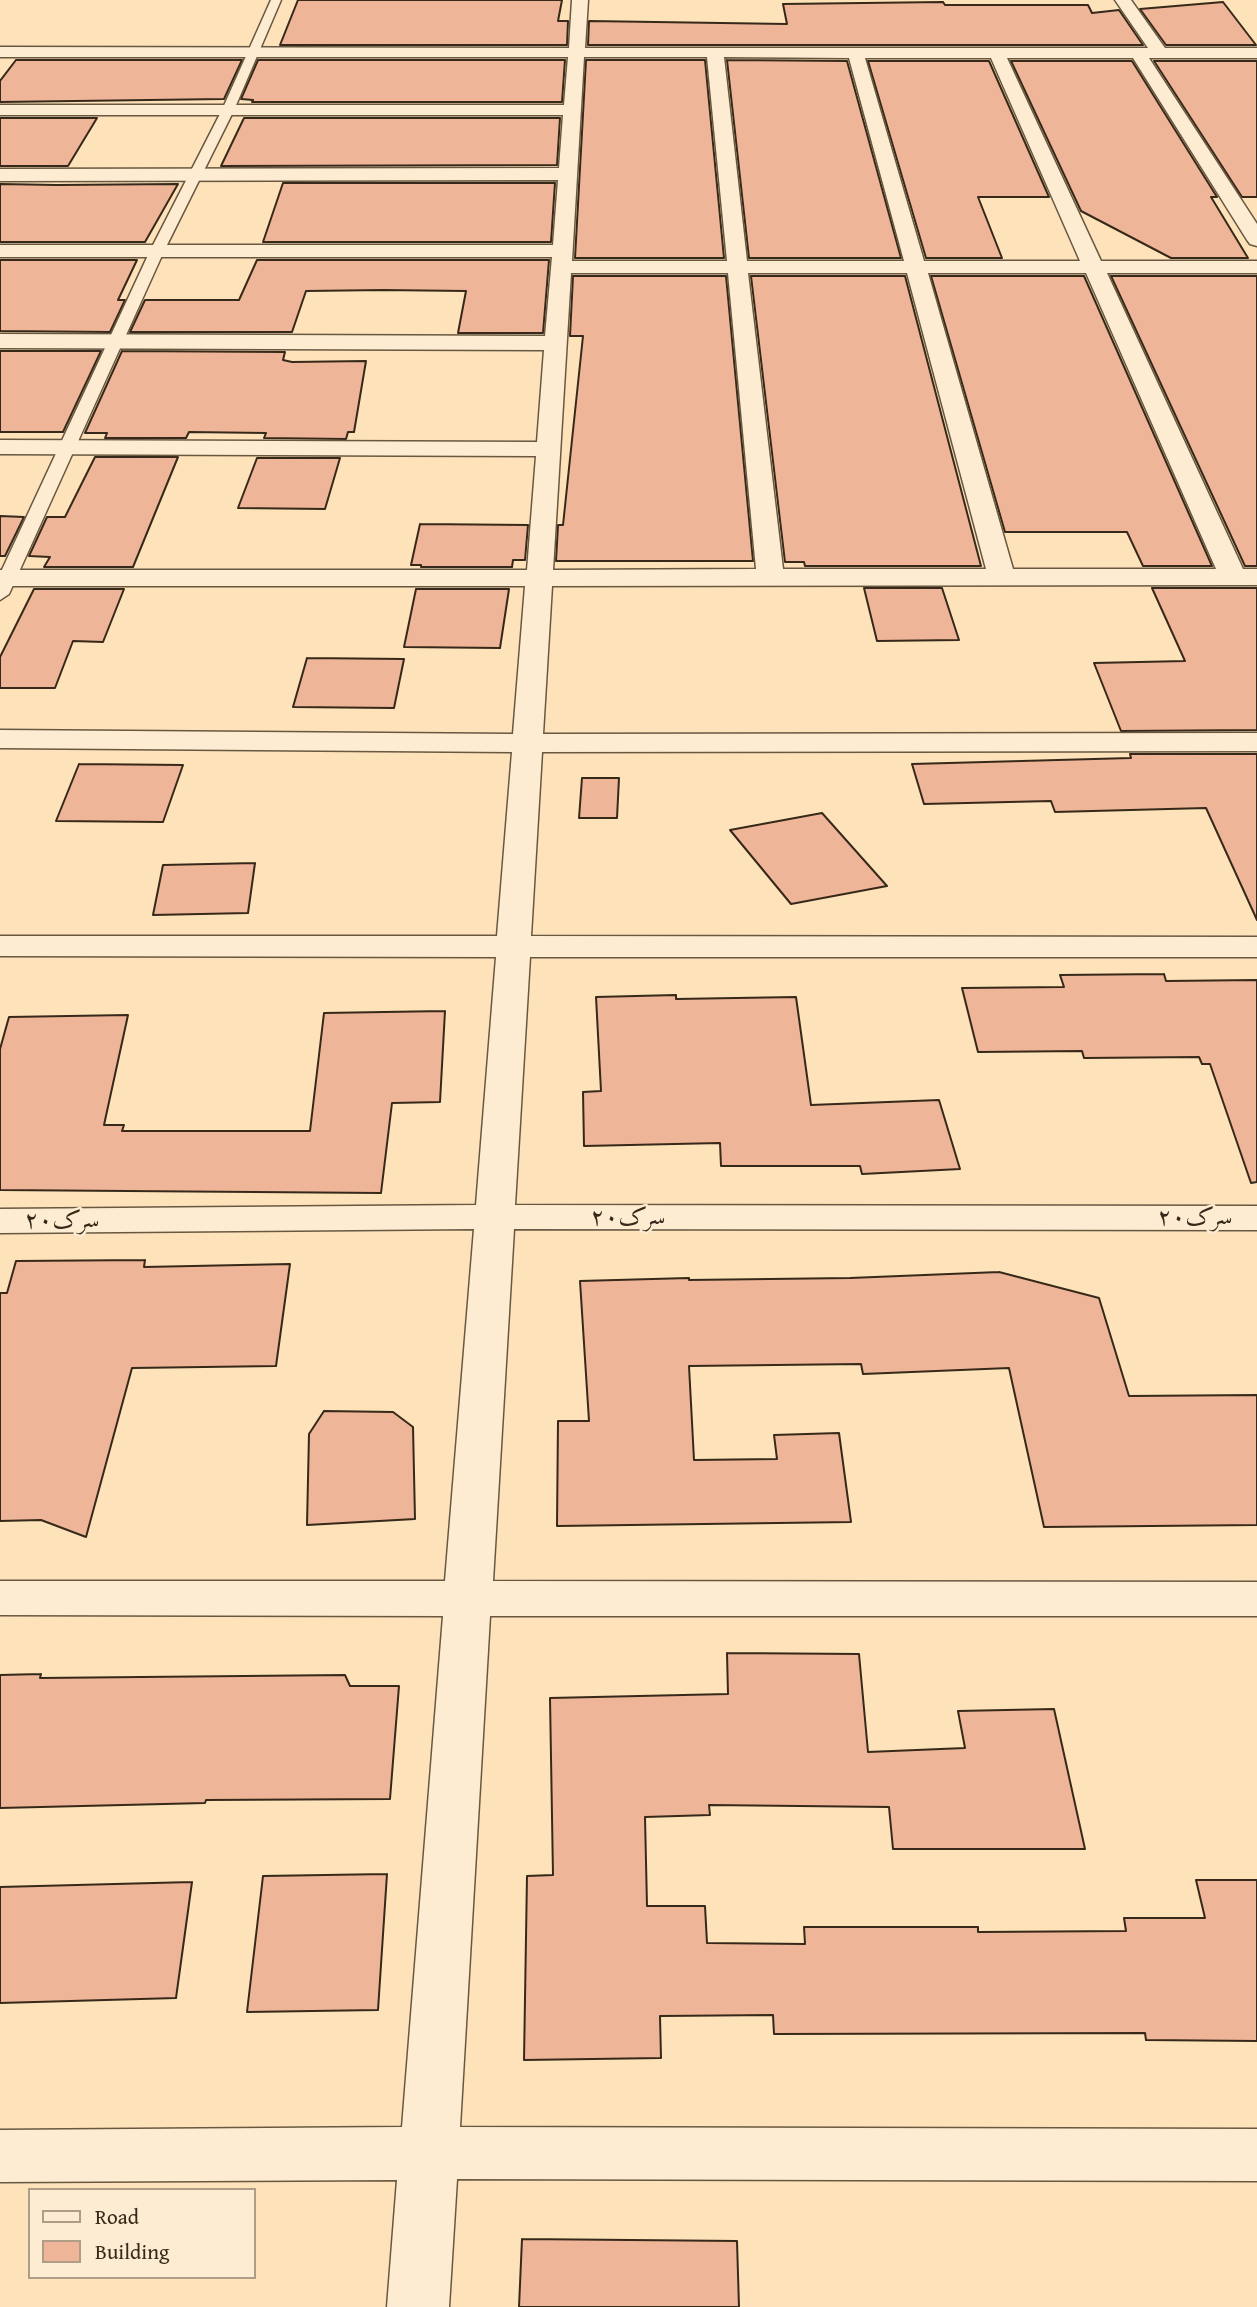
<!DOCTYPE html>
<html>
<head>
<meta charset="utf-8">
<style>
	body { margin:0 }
	#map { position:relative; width:1257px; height:2307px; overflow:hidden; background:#fde2ba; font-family:"Gentium Book Plus",serif }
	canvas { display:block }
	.legend { position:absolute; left:28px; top:2188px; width:228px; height:91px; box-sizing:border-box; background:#feecd2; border:2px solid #ae9e88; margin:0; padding:9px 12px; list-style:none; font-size:21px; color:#372919 }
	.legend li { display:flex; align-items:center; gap:14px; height:35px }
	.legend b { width:35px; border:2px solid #ae9e88 }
</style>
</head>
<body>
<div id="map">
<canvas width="1257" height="2307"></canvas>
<ul class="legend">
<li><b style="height:9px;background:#feecd2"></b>Road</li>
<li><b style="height:19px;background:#efb599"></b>Building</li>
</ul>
</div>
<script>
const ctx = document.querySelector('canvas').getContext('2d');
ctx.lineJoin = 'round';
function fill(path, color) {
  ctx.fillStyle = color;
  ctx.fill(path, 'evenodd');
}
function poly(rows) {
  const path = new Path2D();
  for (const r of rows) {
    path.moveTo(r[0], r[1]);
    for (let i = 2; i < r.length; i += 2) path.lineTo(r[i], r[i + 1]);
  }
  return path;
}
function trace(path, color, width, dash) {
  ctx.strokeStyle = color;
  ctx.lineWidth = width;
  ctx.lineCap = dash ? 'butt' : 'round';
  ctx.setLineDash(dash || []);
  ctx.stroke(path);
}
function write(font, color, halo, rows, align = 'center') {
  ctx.font = font + ' "Gentium Book Plus",Amiri,serif';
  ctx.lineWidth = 5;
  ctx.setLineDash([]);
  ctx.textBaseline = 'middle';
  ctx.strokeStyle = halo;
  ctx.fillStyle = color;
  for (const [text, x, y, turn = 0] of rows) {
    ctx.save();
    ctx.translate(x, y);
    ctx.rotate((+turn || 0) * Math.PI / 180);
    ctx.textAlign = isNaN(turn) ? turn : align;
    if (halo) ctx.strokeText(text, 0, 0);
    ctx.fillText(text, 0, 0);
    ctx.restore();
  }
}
const building = poly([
	[298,0,562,0,558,21,568,21,567,45,280,45,298,0],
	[943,2,945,5,1088,5,1092,13,1119,10,1143,45,588,45,589,21,787,24,783,4,943,2],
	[1223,2,1256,45,1166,45,1140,9,1223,2],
	[16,60,242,60,224,99,0,102,0,81,16,60],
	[258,60,565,60,562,102,252,102,253,100,241,99,258,60],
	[586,60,705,60,724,258,575,258,586,60],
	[727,60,847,61,901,258,749,258,727,60],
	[868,61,989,61,1049,197,978,197,1002,258,926,258,868,61],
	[1011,61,1132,61,1217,197,1211,197,1248,258,1171,258,1081,211,1011,61],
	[1154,61,1257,61,1257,197,1242,197,1154,61],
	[0,118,97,118,68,166,0,166,0,118],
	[244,118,560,118,557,165,221,166,244,118],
	[283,183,555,183,551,242,263,242,283,183],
	[0,184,57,185,178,184,145,242,0,242,0,184],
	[0,260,137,260,118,300,125,300,110,332,0,331,0,260],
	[257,260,549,260,543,333,458,333,466,291,383,290,306,291,292,332,130,332,145,300,239,300,257,260],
	[573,276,726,276,753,561,556,561,558,525,563,525,583,336,570,336,573,276],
	[751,276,905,276,981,566,805,566,804,562,785,562,751,276],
	[931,276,1084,276,1212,566,1143,566,1127,532,1005,532,931,276],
	[1111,276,1257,276,1257,566,1245,566,1111,276],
	[0,351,101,351,63,432,0,432,0,351],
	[122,351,285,352,283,360,292,362,366,361,354,432,348,432,346,439,264,438,266,433,189,432,186,438,105,438,107,433,85,433,122,351],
	[95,457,178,457,133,567,44,567,50,557,29,556,47,517,65,517,95,457],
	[257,458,340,458,325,509,238,508,257,458],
	[0,516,24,517,5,556,0,556,0,516],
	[420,524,528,525,525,560,513,560,512,567,421,567,421,565,411,565,420,524],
	[864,588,942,588,959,640,877,641,864,588],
	[1152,588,1257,588,1257,730,1121,731,1094,663,1185,661,1152,588],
	[34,589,124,589,103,642,73,641,55,688,0,688,0,657,34,589],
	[416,589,509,589,500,648,404,647,416,589],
	[307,658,404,659,394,708,293,707,307,658],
	[1130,754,1257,754,1257,920,1206,808,1055,812,1051,801,924,804,912,764,1131,758,1130,754],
	[79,764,183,765,163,822,56,821,79,764],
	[582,778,619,778,617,818,579,818,582,778],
	[822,813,887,886,791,904,730,830,822,813],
	[255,863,248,913,153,915,163,865,255,863],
	[1164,974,1166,981,1257,980,1257,1182,1251,1183,1210,1064,1202,1064,1199,1057,1084,1058,1082,1051,978,1052,962,988,1064,987,1060,975,1164,974],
	[676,995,676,999,796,997,811,1105,939,1100,960,1169,862,1174,860,1166,721,1166,720,1143,584,1146,583,1092,601,1091,596,997,676,995],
	[445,1011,440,1102,392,1103,381,1193,0,1190,0,1049,9,1017,128,1015,104,1125,124,1125,122,1131,310,1131,324,1013,445,1011],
	[145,1260,144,1267,290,1264,276,1366,132,1368,86,1537,41,1520,0,1521,0,1293,7,1293,16,1261,145,1260],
	[999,1272,1099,1298,1129,1396,1257,1395,1257,1525,1044,1527,1009,1368,863,1374,861,1364,689,1366,694,1460,777,1459,774,1435,839,1433,851,1522,557,1526,558,1421,589,1421,580,1281,689,1278,689,1280,850,1278,999,1272],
	[324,1411,393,1412,413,1427,415,1519,307,1525,309,1434,324,1411],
	[727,1653,859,1654,868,1752,965,1748,958,1711,1054,1709,1085,1849,893,1849,889,1807,709,1805,710,1815,645,1817,647,1906,705,1906,707,1943,805,1944,804,1927,978,1927,978,1932,1126,1931,1124,1918,1205,1918,1196,1880,1257,1880,1257,2041,1146,2040,1145,2033,774,2034,773,2015,660,2016,661,2058,524,2060,527,1876,553,1875,550,1698,728,1694,727,1653],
	[41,1674,40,1678,345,1675,350,1686,399,1686,390,1799,206,1800,205,1803,0,1808,0,1675,41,1674],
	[387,1874,378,2010,247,2012,263,1876,387,1874],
	[192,1882,176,1998,0,2003,0,1887,192,1882],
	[522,2239,737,2241,739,2307,519,2307,522,2239]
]);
fill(building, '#efb599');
trace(building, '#372919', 2);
const lane = poly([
	[271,0,281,0,234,110,164,251,9,594,0,600,0,574,150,251,222,110,271,0]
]);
const street = poly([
	[572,0,588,0,585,48,1148,48,1115,0,1131,0,1165,48,1257,48,1257,58,1149,58,1257,224,1257,246,1250,244,1247,240,1133,58,1007,58,1101,261,1257,261,1257,273,1107,273,1243,569,1257,569,1257,585,552,586,543,734,1257,733,1257,751,542,752,531,936,1257,937,1257,957,530,957,515,1205,1257,1206,1257,1230,514,1229,493,1581,1257,1582,1257,1616,490,1616,460,2127,1257,2129,1257,2181,457,2179,449,2307,387,2307,397,2180,0,2182,0,2130,402,2127,443,1616,0,1615,0,1581,445,1581,474,1229,0,1233,0,1209,476,1205,496,957,0,956,0,936,497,936,512,752,0,748,0,730,513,734,525,586,0,586,0,570,527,570,536,456,0,454,0,440,537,442,544,350,0,348,0,334,545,336,552,257,0,257,0,245,553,245,558,180,0,181,0,169,559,168,563,115,0,115,0,105,564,105,568,57,0,57,0,47,569,48,572,0],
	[584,57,707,57,727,261,572,261,584,57],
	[724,57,849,58,904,261,747,261,724,57],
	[865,58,991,58,1080,261,924,261,865,58],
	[571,273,728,273,756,569,553,570,571,273],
	[748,273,907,273,986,569,783,569,748,273],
	[928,273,1086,273,1216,569,1013,569,928,273]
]);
trace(lane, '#685741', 3);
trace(street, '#685741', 3);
fill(lane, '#feecd2');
fill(street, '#feecd2');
write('24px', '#372919', '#feecd2', [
	["سرک۲۰",628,1218],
	["سرک۲۰",1195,1218],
	["سرک۲۰",62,1221]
]);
</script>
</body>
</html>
